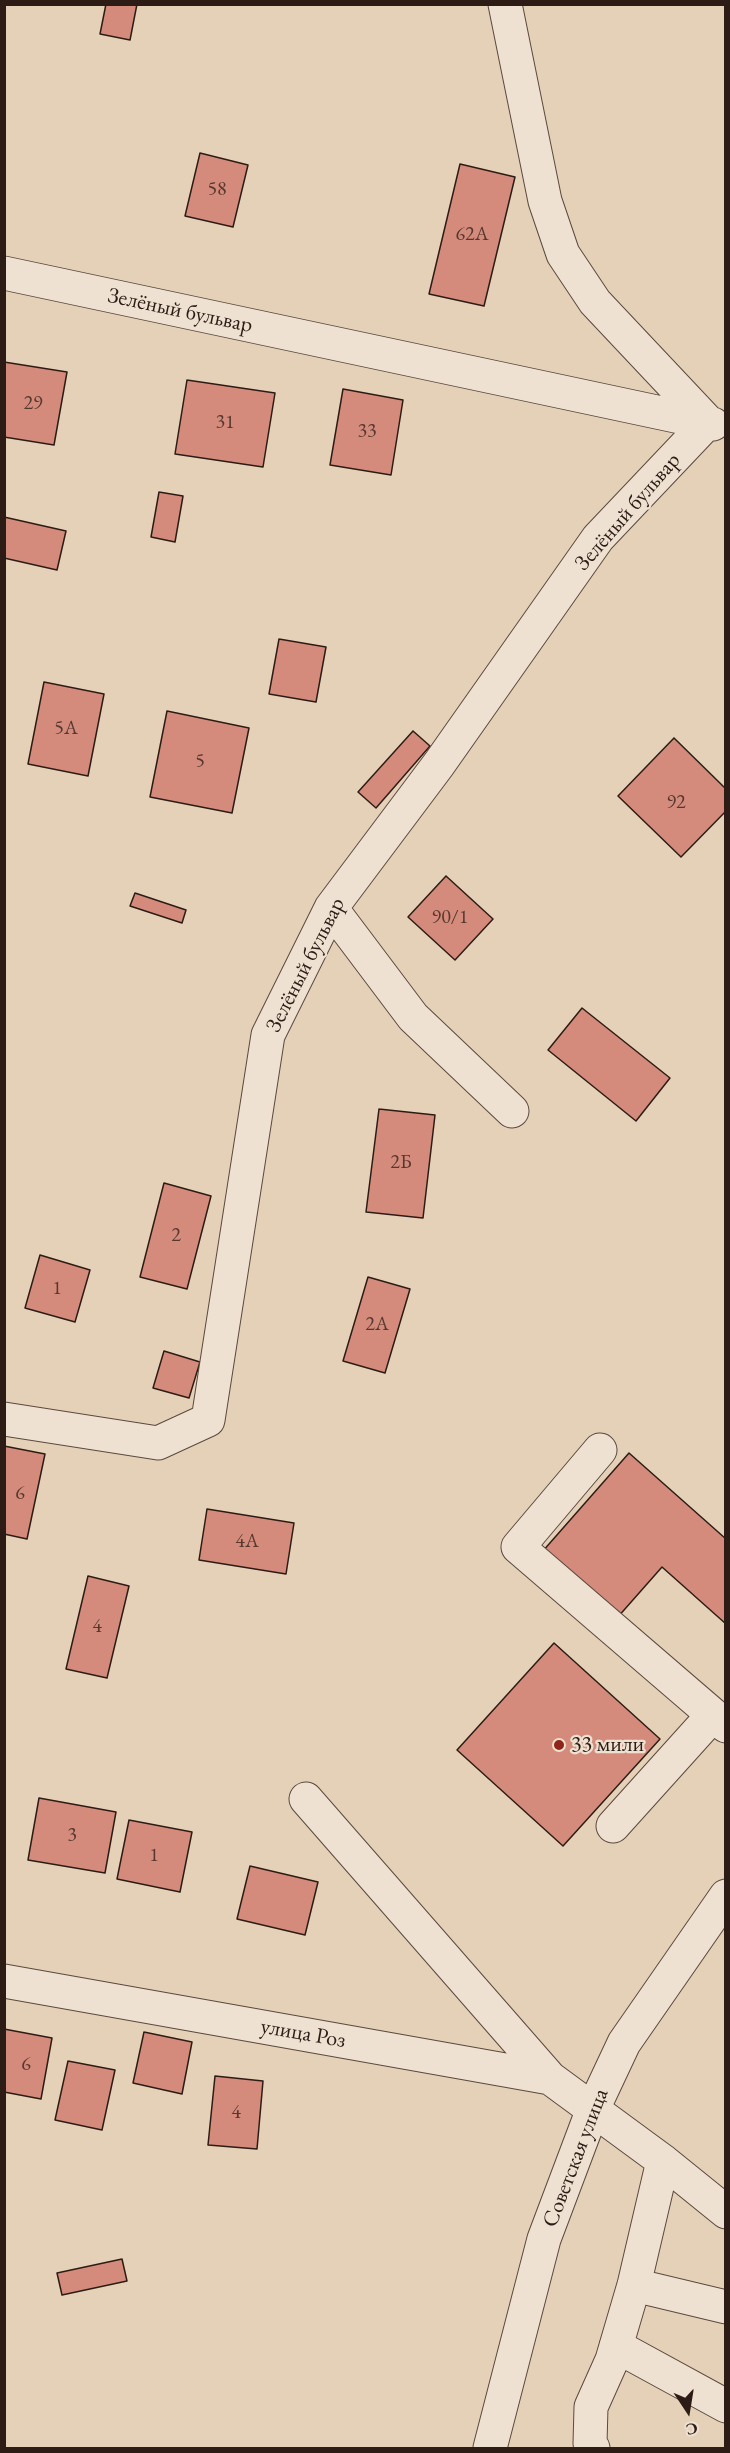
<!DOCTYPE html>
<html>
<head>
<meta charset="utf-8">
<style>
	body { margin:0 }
	#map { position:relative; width:730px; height:2453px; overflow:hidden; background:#e5d1b8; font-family:"EB Garamond",serif }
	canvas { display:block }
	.frame { position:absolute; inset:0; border:6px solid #2d1c15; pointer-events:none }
	.north { position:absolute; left:658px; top:2381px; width:60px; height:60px; -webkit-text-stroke:4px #eee1d1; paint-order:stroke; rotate:168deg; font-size:16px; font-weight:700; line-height:24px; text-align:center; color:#2d1c15 }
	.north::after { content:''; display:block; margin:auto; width:21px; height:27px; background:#2d1c15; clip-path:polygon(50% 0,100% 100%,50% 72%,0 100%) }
</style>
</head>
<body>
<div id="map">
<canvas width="730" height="2453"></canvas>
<div class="frame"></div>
<div class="north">С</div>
</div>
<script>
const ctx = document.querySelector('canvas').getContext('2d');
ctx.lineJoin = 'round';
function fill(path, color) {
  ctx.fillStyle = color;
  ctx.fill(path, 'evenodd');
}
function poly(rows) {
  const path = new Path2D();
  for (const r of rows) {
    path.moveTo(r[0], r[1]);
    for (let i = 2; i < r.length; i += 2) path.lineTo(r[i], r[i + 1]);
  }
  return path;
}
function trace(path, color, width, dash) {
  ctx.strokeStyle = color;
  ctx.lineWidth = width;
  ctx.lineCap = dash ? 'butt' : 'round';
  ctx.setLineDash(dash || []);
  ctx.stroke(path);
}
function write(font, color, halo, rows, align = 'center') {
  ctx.font = font + ' "EB Garamond",serif';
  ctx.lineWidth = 4.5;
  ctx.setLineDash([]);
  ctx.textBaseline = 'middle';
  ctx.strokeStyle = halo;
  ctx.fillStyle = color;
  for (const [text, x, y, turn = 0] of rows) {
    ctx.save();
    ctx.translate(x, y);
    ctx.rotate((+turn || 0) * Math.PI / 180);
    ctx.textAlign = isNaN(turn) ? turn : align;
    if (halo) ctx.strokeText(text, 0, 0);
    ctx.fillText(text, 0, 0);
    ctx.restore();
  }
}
const building = poly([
	[106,4,137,4,130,40,100,34,106,4],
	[200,153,248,165,233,227,185,216,200,153],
	[460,164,515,177,484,306,429,294,460,164],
	[4,362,67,372,54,445,4,437,4,362],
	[187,380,275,393,263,467,175,454,187,380],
	[343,389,403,400,391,475,330,465,343,389],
	[159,492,183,496,175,542,151,537,159,492],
	[4,517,66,531,57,570,4,558,4,517],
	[279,639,326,647,316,702,269,694,279,639],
	[44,682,104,694,88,776,28,764,44,682],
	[167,711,249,728,232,813,150,797,167,711],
	[413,731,430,746,376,808,358,792,413,731],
	[674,738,726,789,726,811,681,857,618,796,674,738],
	[446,876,493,919,455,960,408,917,446,876],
	[135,893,186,910,182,923,130,906,135,893],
	[582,1008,670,1078,636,1121,548,1050,582,1008],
	[379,1109,435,1115,423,1218,366,1212,379,1109],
	[164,1183,211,1196,187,1289,140,1277,164,1183],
	[40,1255,90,1270,75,1322,25,1308,40,1255],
	[368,1277,410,1289,385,1373,343,1361,368,1277],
	[164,1351,200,1362,189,1398,153,1388,164,1351],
	[4,1446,45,1454,27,1539,4,1534,4,1446],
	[629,1453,726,1539,726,1624,662,1567,617,1618,542,1552,629,1453],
	[207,1509,294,1523,286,1574,199,1560,207,1509],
	[88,1576,129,1586,107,1678,66,1669,88,1576],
	[554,1643,660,1739,563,1846,457,1750,554,1643],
	[39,1798,116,1812,105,1873,28,1860,39,1798],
	[129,1820,192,1832,180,1892,117,1879,129,1820],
	[250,1866,318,1882,305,1935,237,1919,250,1866],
	[4,2029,52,2038,41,2099,4,2092,4,2029],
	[144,2032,192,2042,182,2094,133,2083,144,2032],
	[68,2061,115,2070,102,2130,55,2120,68,2061],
	[215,2076,263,2081,257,2149,208,2145,215,2076],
	[122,2259,127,2281,62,2295,57,2273,122,2259]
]);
fill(building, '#d48b7c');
trace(building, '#2d1c15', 1.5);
const minor = poly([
	[4,273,713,424],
	[331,908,413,1017,512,1111],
	[4,1419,158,1443,208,1420,268,1035,331,908,439,764,598,538,708,422,595,302,563,254,545,201,505,4],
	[600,1450,518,1547,726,1726],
	[306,1799,550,2078],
	[613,1826,713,1715],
	[4,1981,550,2078,663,2161,726,2212],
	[634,2285,726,2307],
	[616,2346,726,2406],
	[490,2448,544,2239,593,2109,624,2043,726,1896],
	[593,2448,590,2444,591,2407,612,2360,634,2285,663,2161]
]);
trace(minor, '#5b493e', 35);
trace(minor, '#eee1d1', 33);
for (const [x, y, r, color] of [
	[559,1745,6,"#8f2418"]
]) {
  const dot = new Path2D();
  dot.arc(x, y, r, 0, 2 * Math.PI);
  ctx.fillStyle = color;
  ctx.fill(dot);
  trace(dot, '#eee1d1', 2);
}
write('20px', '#57382f', null, [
	["58",217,190],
	["62А",472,235],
	["29",33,404],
	["31",225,423],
	["33",367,432],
	["5А",66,729],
	["5",200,762],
	["92",676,803],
	["90/1",450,918],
	["2Б",401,1163],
	["2",176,1236],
	["1",57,1289],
	["2А",377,1325],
	["6",20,1494],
	["4А",247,1542],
	["4",97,1627],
	["3",72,1836],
	["1",154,1856],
	["6",26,2065],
	["4",236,2113]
]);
write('22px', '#2d1c15', '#eee1d1', [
	["Зелёный бульвар",180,311,12],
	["Зелёный бульвар",628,512,-49],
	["Зелёный бульвар",306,965,-63],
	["улица Роз",303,2034,10],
	["Советская улица",576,2158,-69]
]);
write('22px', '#2d1c15', '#eee1d1', [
	["33 мили",571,1745]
], 'left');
</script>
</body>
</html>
